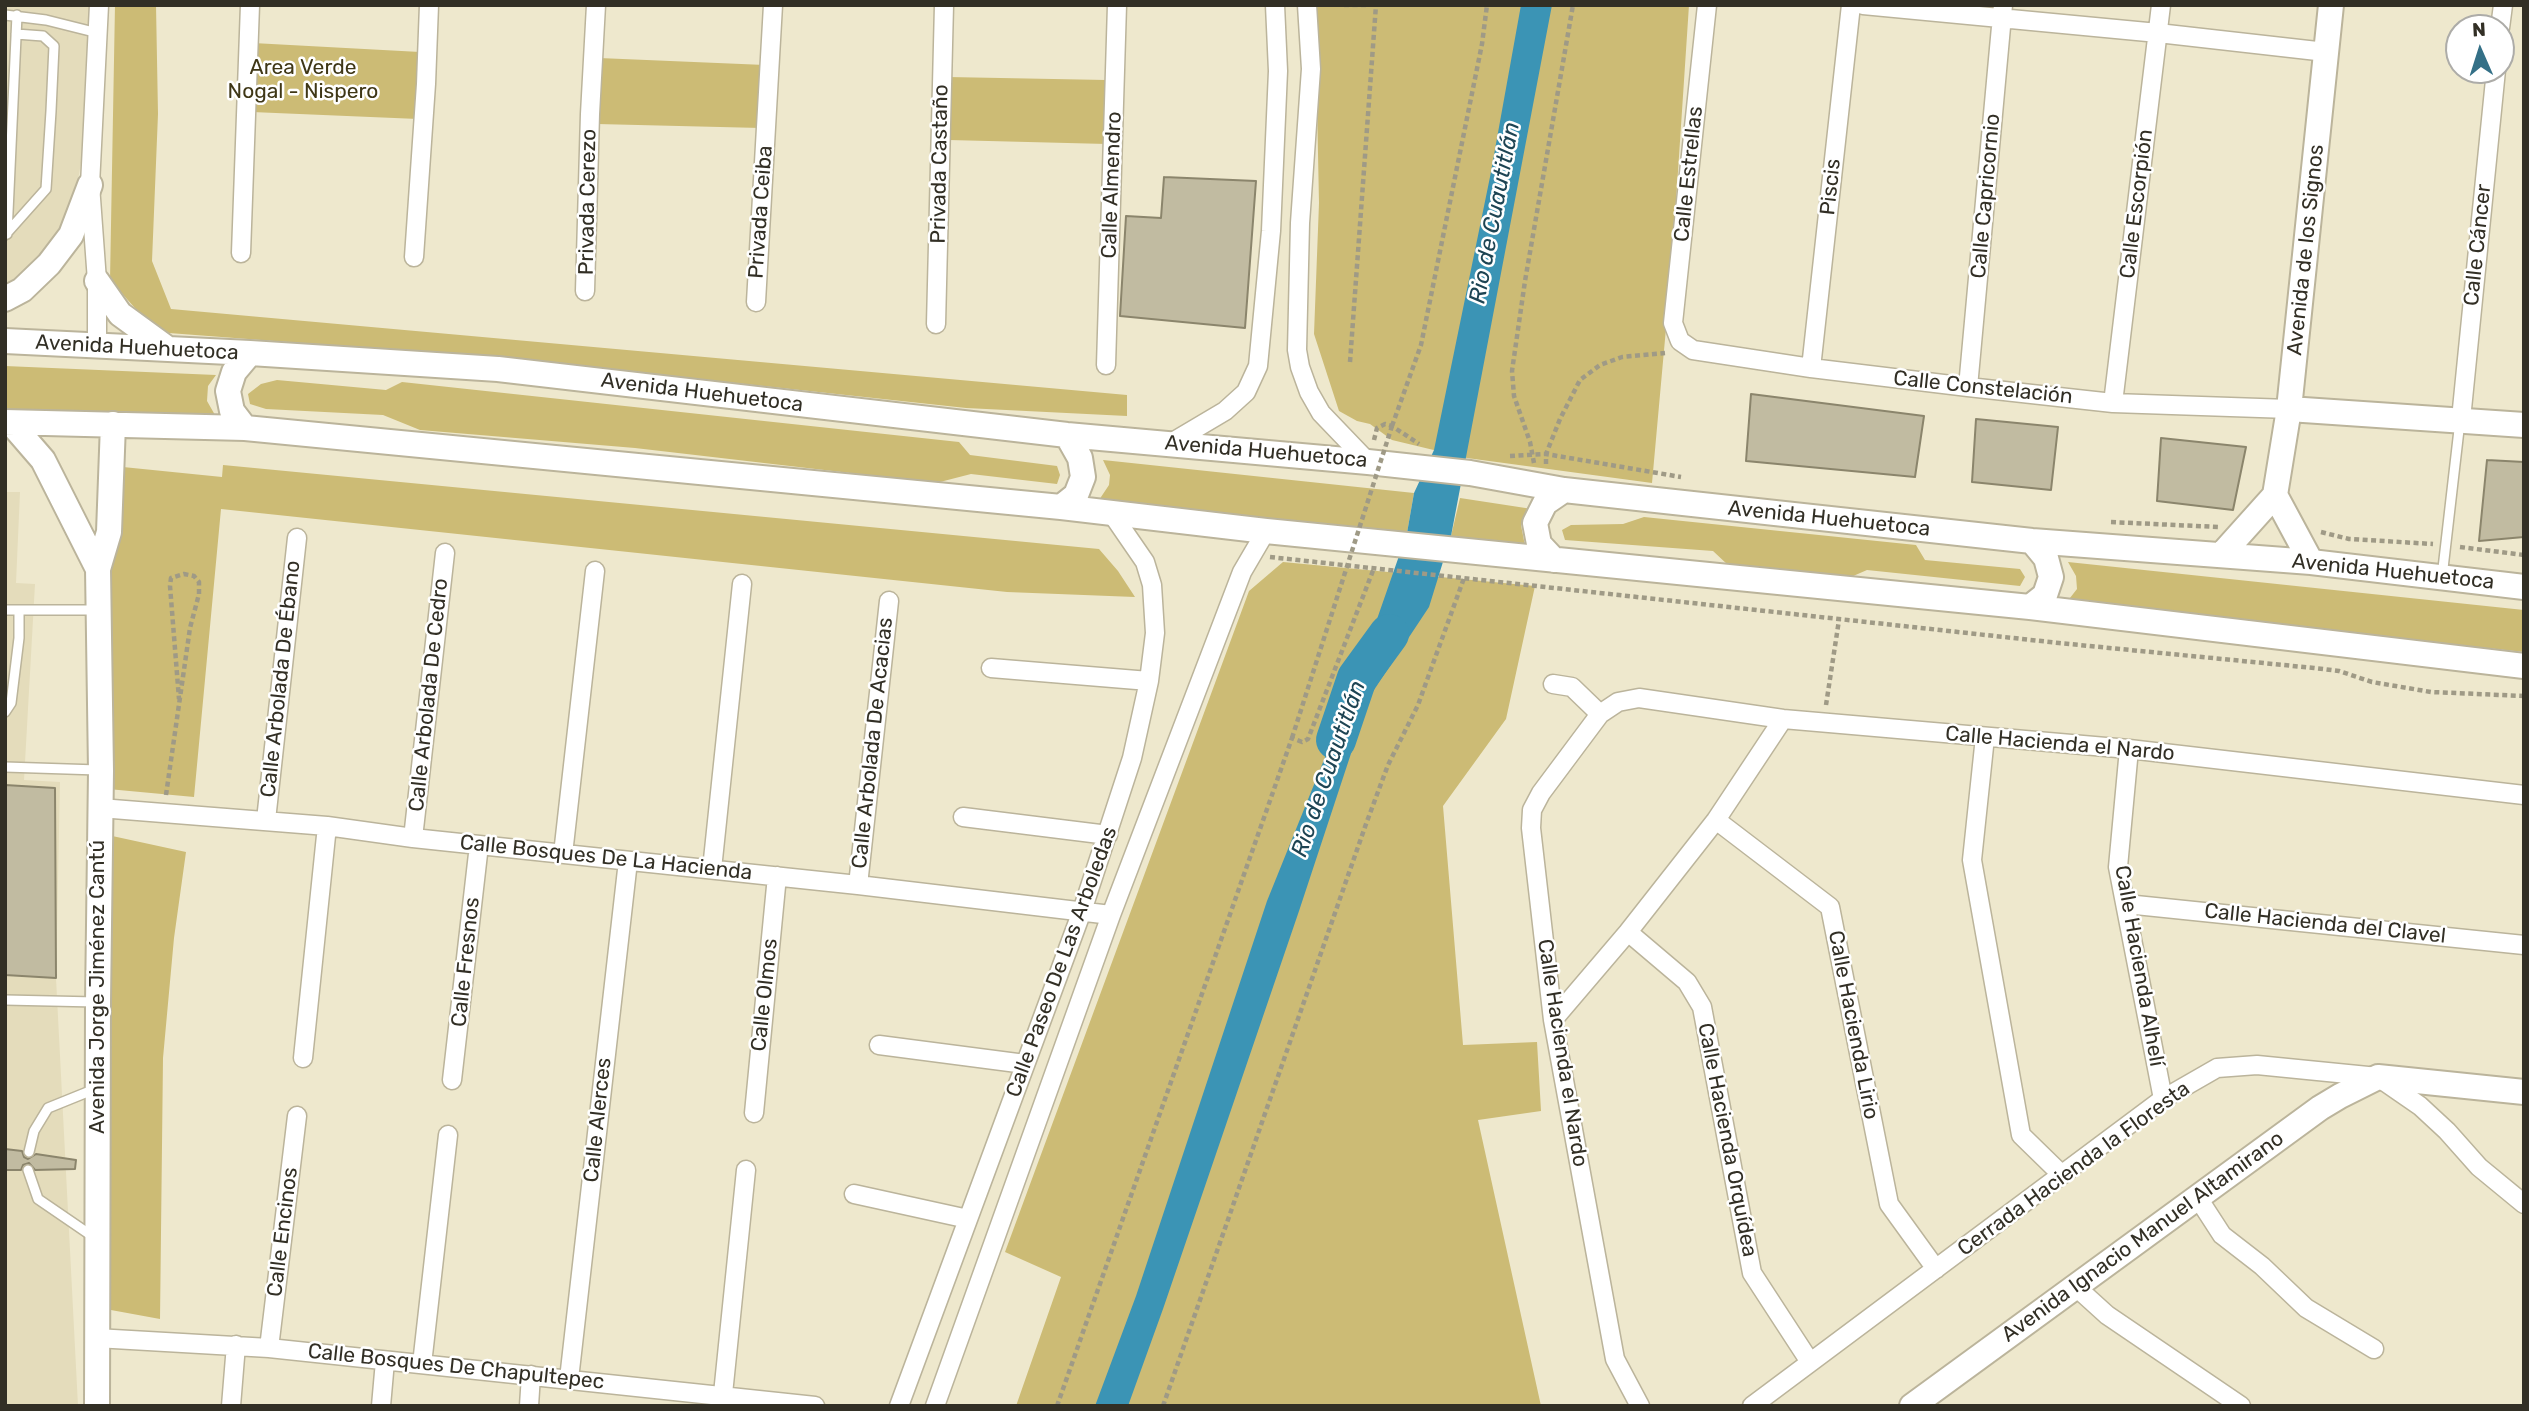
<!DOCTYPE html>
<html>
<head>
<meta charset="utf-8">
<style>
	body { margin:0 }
	#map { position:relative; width:2529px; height:1411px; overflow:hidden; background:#eee8cd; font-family:Rubik,sans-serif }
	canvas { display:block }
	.frame { position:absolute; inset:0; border:7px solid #322f25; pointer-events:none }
	.north { position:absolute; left:2445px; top:14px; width:70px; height:70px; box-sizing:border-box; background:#fff; border:2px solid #adaca8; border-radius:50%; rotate:357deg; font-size:19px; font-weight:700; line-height:28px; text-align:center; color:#322f25 }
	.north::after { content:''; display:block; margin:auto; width:24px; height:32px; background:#347087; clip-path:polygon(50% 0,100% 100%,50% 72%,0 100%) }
</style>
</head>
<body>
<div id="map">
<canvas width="2529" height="1411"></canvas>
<div class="frame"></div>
<div class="north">N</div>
</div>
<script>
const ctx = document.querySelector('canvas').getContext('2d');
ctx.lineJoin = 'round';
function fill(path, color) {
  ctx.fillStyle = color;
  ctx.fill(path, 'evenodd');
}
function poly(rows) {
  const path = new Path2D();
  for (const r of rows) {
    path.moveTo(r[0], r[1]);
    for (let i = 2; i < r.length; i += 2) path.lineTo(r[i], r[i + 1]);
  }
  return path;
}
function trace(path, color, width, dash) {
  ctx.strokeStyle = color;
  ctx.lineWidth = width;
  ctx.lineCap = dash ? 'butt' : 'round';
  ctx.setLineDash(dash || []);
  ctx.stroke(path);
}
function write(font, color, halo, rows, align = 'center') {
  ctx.font = font + ' Rubik,sans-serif';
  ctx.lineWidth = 5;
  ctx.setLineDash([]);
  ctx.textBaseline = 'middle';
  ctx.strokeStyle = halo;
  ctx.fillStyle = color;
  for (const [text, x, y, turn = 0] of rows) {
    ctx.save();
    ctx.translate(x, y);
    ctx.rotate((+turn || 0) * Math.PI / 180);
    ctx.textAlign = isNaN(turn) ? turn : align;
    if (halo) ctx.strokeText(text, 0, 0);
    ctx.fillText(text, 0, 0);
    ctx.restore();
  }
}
fill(poly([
	[5,5,90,5,88,122,72,215,41,260,5,292],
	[5,492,20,492,16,583,35,584,24,780,60,782,56,978,78,1406,5,1406]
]), '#e4dcbb');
fill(poly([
	[115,5,156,5,158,114,152,261,171,309,1127,395,1127,416,966,408,523,360,169,333,142,316,110,280],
	[1315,5,1689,5,1672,262,1652,483,1467,458,1392,440,1370,424,1357,421,1339,411,1314,334,1319,203],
	[253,43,420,52,418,119,252,112],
	[599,58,765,65,761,128,597,124],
	[948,77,1106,80,1107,144,949,140],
	[5,366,216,375,208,386,207,401,215,415,5,409],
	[277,380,386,390,402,382,959,442,970,455,1057,466,1060,475,1057,484,971,474,936,483,635,448,420,430,383,415,266,409,250,404,248,394,261,384],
	[1103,460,1414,493,1407,533,1099,500,1109,485,1110,475],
	[223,465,1099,549,1118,571,1135,597,1007,592,221,509,194,797,108,789,113,466,222,477],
	[1460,498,1532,509,1521,525,1525,546,1451,536],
	[1644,517,1916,545,1925,560,2020,569,2025,577,2020,586,1867,570,1844,580,1728,565,1713,551,1565,540,1562,530,1571,525,1623,524],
	[1283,562,1535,586,1506,719,1443,806,1463,1045,1537,1042,1541,1111,1478,1120,1541,1406,1016,1406,1061,1277,1005,1252,1249,591],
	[2068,562,2524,610,2524,652,2066,603,2077,589,2076,576],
	[103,834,186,852,174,938,163,1058,160,1319,100,1308]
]), '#ccbb75');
fill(poly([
	[1521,5,1552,5,1451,536,1429,607,1370,696,1299,911,1163,1309,1128,1406,1095,1406,1136,1296,1267,901,1353,688,1407,533,1414,493,1434,450,1490,177]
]), '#3b94b5');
trace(poly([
	[1336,740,1357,678,1389,634]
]), '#3b94b5', 40);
const building = poly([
	[1164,177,1256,181,1245,328,1120,316,1126,216,1161,218,1164,177],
	[1751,394,1924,416,1915,477,1746,461,1751,394],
	[1976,419,2058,427,2051,490,1972,482,1976,419],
	[2161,438,2246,447,2233,510,2157,501,2161,438],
	[2487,460,2524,462,2524,537,2479,541,2487,460],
	[5,785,55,788,56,978,5,975,5,785],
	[5,1149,22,1151,24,1157,28,1159,36,1154,76,1160,75,1169,35,1170,29,1163,23,1165,21,1170,5,1170,5,1149]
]);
fill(building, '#c1bba1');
trace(building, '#8b856c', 2);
const lane = poly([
	[5,15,46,20,98,33],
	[7,234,17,15],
	[5,235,46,189,51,111,54,46,43,36,16,34],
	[2442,577,2460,421],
	[5,610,98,610],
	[5,712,11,703,19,638,19,610],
	[5,767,98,770],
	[5,1000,96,1002],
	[29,1152,34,1131,48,1108,95,1089],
	[28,1170,38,1199,95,1238]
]);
const street = poly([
	[1307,5,1311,69,1300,223,1297,350,1300,367,1309,392,1321,413,1368,462],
	[1707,5,1673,323,1680,341,1693,350,1811,368,1968,387,2113,403,2289,409],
	[1863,5,2158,33,2326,52],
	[2500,28,2503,5],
	[241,253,250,5],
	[414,257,426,84,429,5],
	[585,291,590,114,596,5],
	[756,302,773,5],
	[936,324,944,5],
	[97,346,97,281,90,185,99,5],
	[1106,365,1117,5],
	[1811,368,1851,5],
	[1968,387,2003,5],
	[2113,403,2161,5],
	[2461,419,2496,70],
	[1171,443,1225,411,1246,392,1258,366,1271,231,1278,71,1275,5],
	[991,668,1149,681],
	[1553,684,1572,687,1600,714],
	[1985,737,1972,860,2021,1135,2062,1175],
	[2129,749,2118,867,2163,1099],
	[100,808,327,826,413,838,858,885,1111,915],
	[963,817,1108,835],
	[266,820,297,538],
	[1716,820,1830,907,1889,1204,1936,1269],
	[413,838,445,553],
	[563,854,595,571],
	[712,869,742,584],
	[858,885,889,601],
	[2126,904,2524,945],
	[1628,932,1687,982,1702,1007,1752,1273,1810,1362],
	[1553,1020,1628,932,1716,820,1783,719],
	[879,1045,1025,1064],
	[303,1058,327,826],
	[452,1080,479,845],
	[754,1113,777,876],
	[854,1194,968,1219],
	[2198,1198,2222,1235,2262,1266,2306,1308,2374,1349],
	[2075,1286,2107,1315,2241,1406],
	[96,1338,269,1348,815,1406],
	[269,1348,297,1116],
	[422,1364,448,1135],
	[569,1379,628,861],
	[723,1394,746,1170],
	[231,1406,236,1345],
	[381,1406,385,1361],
	[529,1406,531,1375],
	[899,1406,1082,911,1132,758,1149,681,1155,633,1152,585,1145,562,1112,514],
	[935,1406,1111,915,1242,572,1266,531],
	[1640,1406,1615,1359,1553,1020,1531,828,1532,810,1541,793,1600,714,1618,702,1639,698,1783,719,2129,749,2524,795],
	[1752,1406,2163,1099,2217,1068,2257,1065,2378,1077,2420,1106,2447,1131,2479,1167,2524,1204]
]);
const secondary = poly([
	[97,281,120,314,168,349],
	[5,299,22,290,49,264,71,235,90,185],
	[5,341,250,353,498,369,1067,435,1368,462,1470,473,1564,490,2032,541,2311,562,2524,587],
	[2289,409,2524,425],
	[5,422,245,428,1061,507,1266,531,2030,607,2524,666],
	[11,423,43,460,98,569],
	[245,428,232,411,228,391,234,372,250,353],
	[2275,495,2311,562],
	[1061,507,1076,495,1083,477,1080,458,1067,435],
	[2222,554,2275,495,2289,409,2331,5],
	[1554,560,1539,544,1535,523,1545,503,1564,490],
	[2030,607,2045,595,2051,577,2046,558,2032,541],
	[97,1406,98,1002,101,771,98,569,109,532,113,424],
	[1912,1406,2320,1108,2340,1096,2378,1077,2524,1092]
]);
trace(lane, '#bbb49b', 12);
trace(street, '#bbb49b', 21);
trace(secondary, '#bbb49b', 28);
trace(poly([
	[1344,5,1367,5],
	[1350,362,1376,5],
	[1392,426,1421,345,1482,44,1487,5],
	[1374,440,1377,428,1385,424,1392,426,1419,444],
	[1510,456,1546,454,1681,477],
	[1534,463,1530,442,1514,396,1512,371,1525,281,1573,5],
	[1546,464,1546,454,1560,419,1580,380,1600,365,1622,357,1665,353],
	[2111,522,2218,527],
	[2321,532,2349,539,2433,544],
	[2460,547,2524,555],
	[1270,557,2059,643,2314,668,2339,671,2372,682,2431,692,2524,696],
	[1826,705,1839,620],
	[166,795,190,628,199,594,199,582,194,576,184,574,171,578,170,586,179,699],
	[1057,1406,1292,738,1302,742,1308,739,1374,568],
	[1163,1406,1366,824,1388,765,1418,705,1464,578]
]), '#9f9a86', 4.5, [5, 3.5]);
trace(lane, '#fff', 9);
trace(street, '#fff', 18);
trace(secondary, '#fff', 24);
trace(poly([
	[1292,738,1392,426]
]), '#9f9a86', 4.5, [5, 3.5]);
write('21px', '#3f3716', '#fff', [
	["Area Verde",303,68],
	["Nogal - Nispero",303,92]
]);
write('21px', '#322f25', '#fff', [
	["Privada Castaño",940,164,-89],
	["Calle Estrellas",1689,174,-84],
	["Calle Almendro",1112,185,-88],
	["Piscis",1831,187,-84],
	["Calle Capricornio",1986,196,-85],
	["Privada Cerezo",588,202,-89],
	["Calle Escorpión",2137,204,-83],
	["Privada Ceiba",761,212,-86],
	["Calle Cáncer",2478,245,-84],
	["Avenida de los Signos",2306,250,-84],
	["Avenida Huehuetoca",137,348,3],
	["Calle Constelación",1983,388,6],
	["Avenida Huehuetoca",702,393,7],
	["Avenida Huehuetoca",1266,452,5],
	["Avenida Huehuetoca",1829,519,6],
	["Avenida Huehuetoca",2393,572,6],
	["Calle Arbolada De Ébano",281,679,-84],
	["Calle Arbolada De Cedro",429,695,-84],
	["Calle Arbolada De Acacias",873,743,-84],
	["Calle Hacienda el Nardo",2060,744,5],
	["Calle Bosques De La Hacienda",606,858,6],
	["Calle Hacienda del Clavel",2325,924,6],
	["Calle Fresnos",466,962,-84],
	["Calle Paseo De Las Arboledas",1062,962,-70],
	["Calle Hacienda Alhelí",2139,966,80],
	["Avenida Jorge Jiménez Cantú",98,987,-90],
	["Calle Olmos",765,995,-84],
	["Calle Hacienda Lirio",1853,1025,79],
	["Calle Hacienda el Nardo",1562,1053,81],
	["Calle Alerces",598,1120,-84],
	["Calle Hacienda Orquídea",1727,1140,79],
	["Cerrada Hacienda la Floresta",2074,1169,-36],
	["Calle Encinos",283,1232,-83],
	["Avenida Ignacio Manuel Altamirano",2143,1237,-36],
	["Calle Bosques De Chapultepec",456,1367,6]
]);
write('italic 23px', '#1d4453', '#fff', [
	["Rio de Cuautitlán",1495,213,-79],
	["Rio de Cuautitlán",1329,769,-71]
]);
</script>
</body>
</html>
